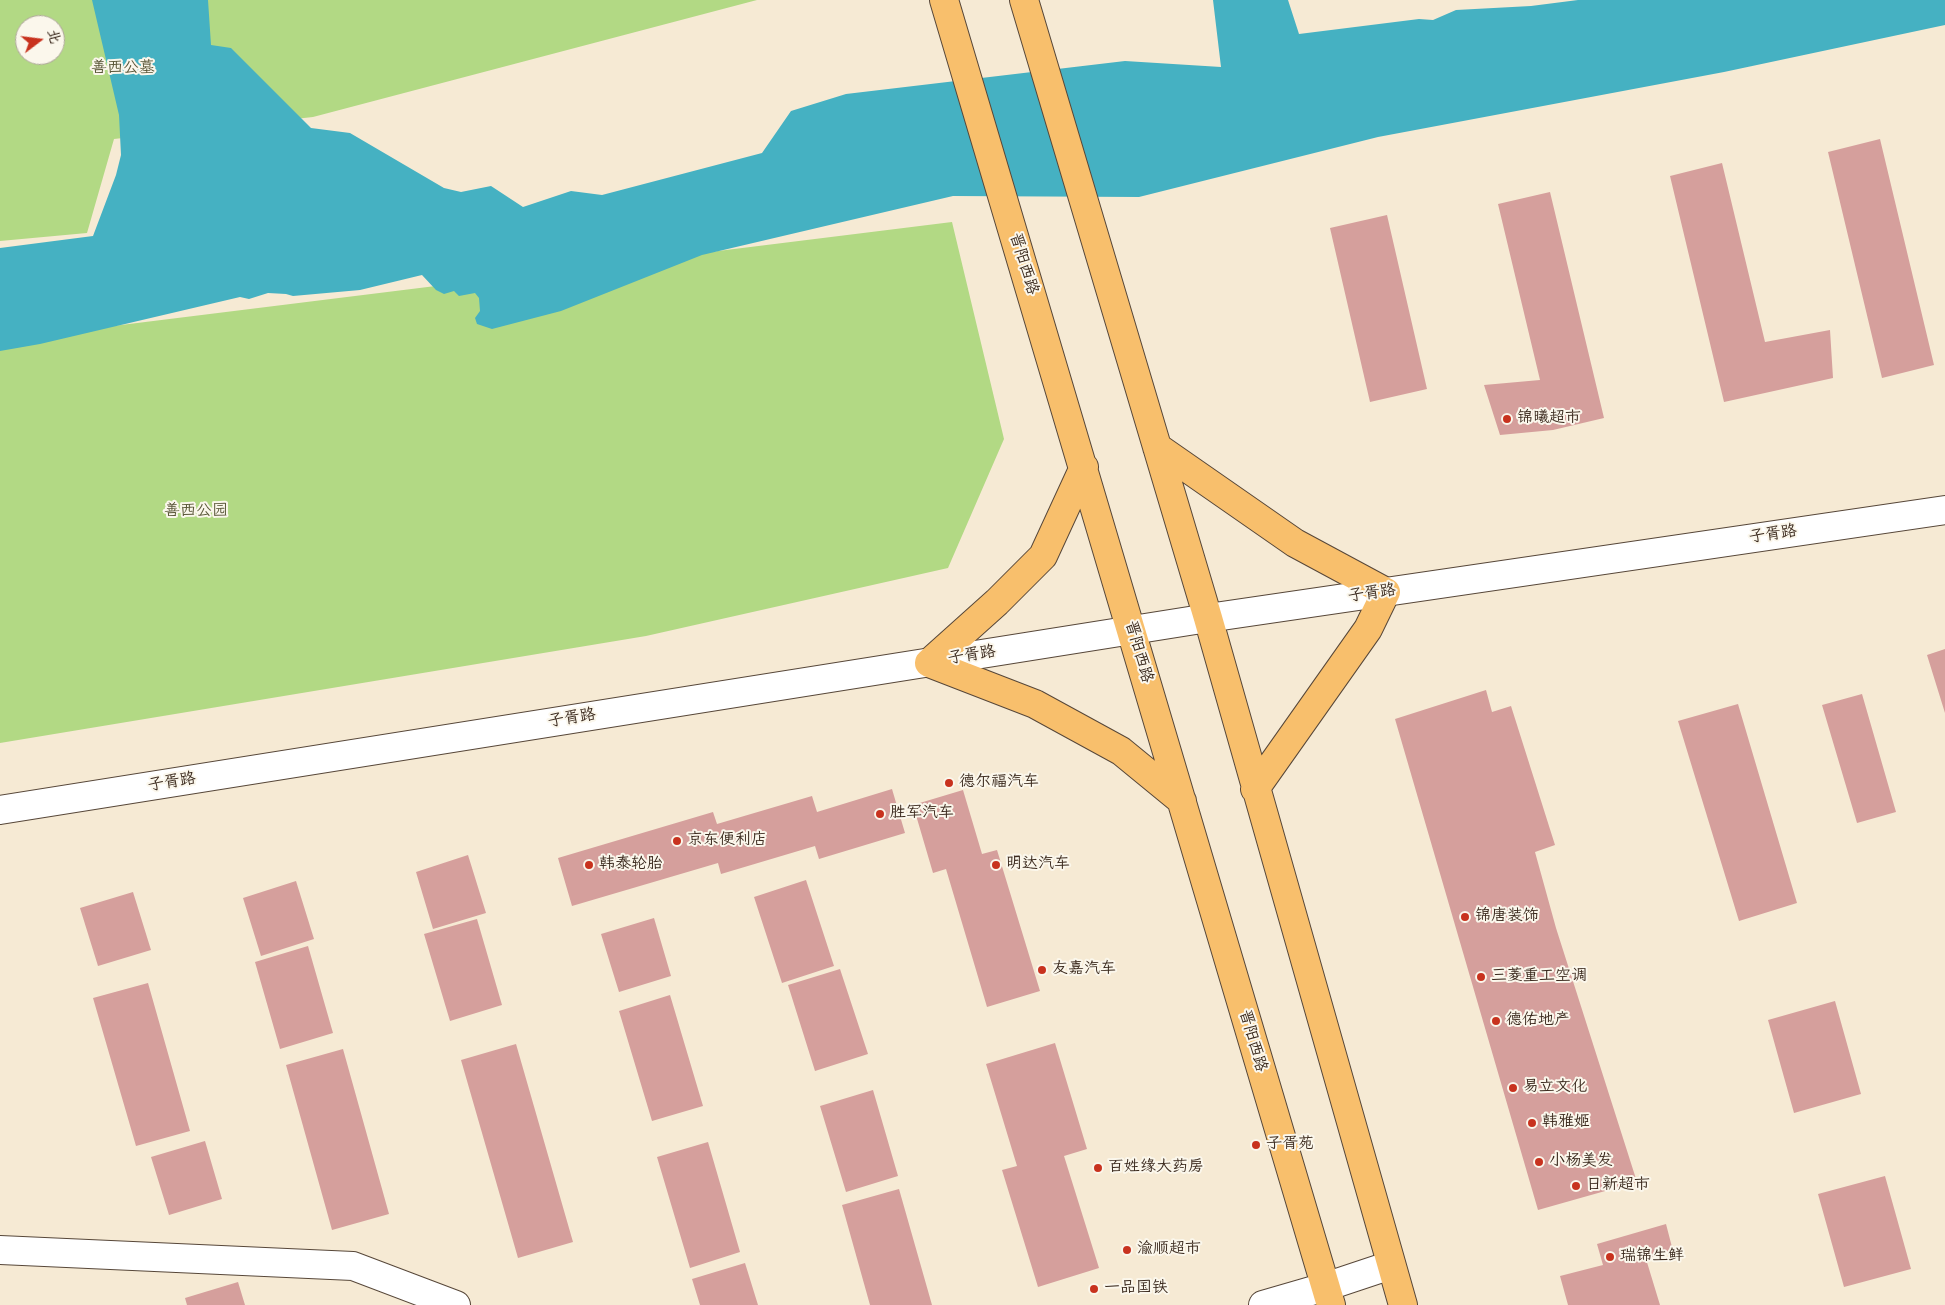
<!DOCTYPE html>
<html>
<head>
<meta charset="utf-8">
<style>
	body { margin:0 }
	#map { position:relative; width:1945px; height:1305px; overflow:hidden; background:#f6ead4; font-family:Mynerve,"LXGW WenKai TC",sans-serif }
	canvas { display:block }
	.north { position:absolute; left:15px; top:15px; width:50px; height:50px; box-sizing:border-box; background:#fbf7ec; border:1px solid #aea59a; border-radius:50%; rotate:75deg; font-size:14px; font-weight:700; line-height:20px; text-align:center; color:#3b2a1e }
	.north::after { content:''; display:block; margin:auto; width:18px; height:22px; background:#c8321e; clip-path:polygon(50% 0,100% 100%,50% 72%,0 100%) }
</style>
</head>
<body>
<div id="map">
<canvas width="1945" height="1305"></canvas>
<div class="north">北</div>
</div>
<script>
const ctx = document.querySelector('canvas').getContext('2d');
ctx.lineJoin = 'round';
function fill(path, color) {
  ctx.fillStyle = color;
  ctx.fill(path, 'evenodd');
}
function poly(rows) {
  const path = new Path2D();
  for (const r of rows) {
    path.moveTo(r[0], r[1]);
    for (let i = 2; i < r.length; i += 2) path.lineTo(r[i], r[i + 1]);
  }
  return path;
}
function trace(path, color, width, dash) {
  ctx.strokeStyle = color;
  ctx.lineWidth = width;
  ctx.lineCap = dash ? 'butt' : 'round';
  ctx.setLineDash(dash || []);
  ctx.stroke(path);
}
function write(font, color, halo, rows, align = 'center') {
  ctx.font = font + ' Mynerve,"LXGW WenKai TC",sans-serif';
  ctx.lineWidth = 4;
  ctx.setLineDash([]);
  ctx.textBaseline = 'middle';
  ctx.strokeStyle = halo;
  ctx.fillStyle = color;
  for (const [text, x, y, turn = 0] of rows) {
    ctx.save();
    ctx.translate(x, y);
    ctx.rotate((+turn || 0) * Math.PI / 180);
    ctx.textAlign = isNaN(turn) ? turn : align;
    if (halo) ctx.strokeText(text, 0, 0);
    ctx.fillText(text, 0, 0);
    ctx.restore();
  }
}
fill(poly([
	[0,0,757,0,313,117,114,139,87,233,0,241],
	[25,25,55,25,55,55,25,55],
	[952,222,1004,439,948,568,646,636,0,743,0,340]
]), '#b2d984');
fill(poly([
	[92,0,208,0,211,45,231,48,311,128,350,133,444,188,461,192,491,186,523,207,571,191,602,195,762,153,791,111,846,94,1125,61,1221,67,1213,0,1288,0,1299,34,1419,19,1433,20,1456,10,1531,6,1578,0,1945,0,1945,25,1724,72,1378,137,1139,197,953,196,702,255,561,311,492,329,477,324,475,318,480,311,479,298,475,293,459,296,454,291,444,294,436,290,422,275,360,290,293,296,286,294,268,293,249,299,240,297,40,344,0,351,0,248,93,236,116,175,121,155,119,115]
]), '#45b1c2');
fill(poly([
	[1880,139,1934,365,1882,378,1828,152],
	[1722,163,1765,342,1830,330,1833,378,1724,402,1670,176],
	[1550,192,1604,418,1553,430,1500,435,1484,385,1540,380,1498,204],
	[1387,215,1427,389,1370,402,1330,228],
	[1945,649,1945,713,1927,655],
	[1486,690,1492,712,1511,706,1555,845,1535,852,1556,928,1637,1182,1538,1210,1395,719],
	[1862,694,1896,812,1857,823,1822,705],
	[1738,704,1797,903,1739,921,1678,721],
	[892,789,905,833,819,859,815,846,721,874,718,863,572,906,558,858,713,812,717,824,812,796,817,812],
	[963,790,982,854,997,850,1040,991,987,1007,946,869,933,873,913,805],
	[468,855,486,913,433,929,416,872],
	[806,880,834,966,782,983,754,897],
	[296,881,314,939,261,956,243,898],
	[133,892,151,950,98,966,80,908],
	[654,918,671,976,619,992,601,934],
	[477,919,502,1005,450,1021,424,934],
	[308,946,333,1033,280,1049,255,962],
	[840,969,868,1054,815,1071,788,985],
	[148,983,190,1131,136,1146,93,998],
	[670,995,703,1106,652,1121,619,1011],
	[1835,1001,1861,1094,1794,1113,1768,1020],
	[1055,1043,1087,1149,1064,1156,1099,1268,1038,1287,1002,1170,1017,1166,986,1064],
	[516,1044,573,1242,518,1258,461,1060],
	[343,1049,389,1214,332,1230,286,1065],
	[873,1090,898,1176,846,1192,820,1106],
	[205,1141,222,1199,169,1215,151,1157],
	[708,1142,740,1252,690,1268,657,1157],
	[1885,1176,1911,1269,1844,1287,1818,1194],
	[899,1189,932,1305,870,1305,842,1205],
	[1666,1224,1673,1251,1646,1259,1660,1305,1568,1305,1560,1276,1603,1265,1597,1244],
	[745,1263,758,1305,700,1305,692,1279],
	[238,1282,245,1305,187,1305,185,1298]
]), '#d59f9c');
const minor = poly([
	[0,810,1208,618,1945,510],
	[0,1250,353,1266,456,1305],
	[1263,1305,1325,1287,1391,1265]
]);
const major = poly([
	[944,0,1331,1305],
	[1024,0,1208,618,1403,1305],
	[1157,447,1295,543,1386,592,1368,629,1255,789],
	[1084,467,1043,556,997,602,929,663,1035,704,1121,751,1182,801]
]);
trace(minor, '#574739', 30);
trace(major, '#574739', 30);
trace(minor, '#fff', 28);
trace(major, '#f8bf6c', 28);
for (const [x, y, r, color] of [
	[1507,419,5,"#c8321e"],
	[949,783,5,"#c8321e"],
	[880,814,5,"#c8321e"],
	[677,841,5,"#c8321e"],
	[589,865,5,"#c8321e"],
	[996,865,5,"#c8321e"],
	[1465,917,5,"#c8321e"],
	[1042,970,5,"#c8321e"],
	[1481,977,5,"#c8321e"],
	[1496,1021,5,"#c8321e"],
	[1513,1088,5,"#c8321e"],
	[1532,1123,5,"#c8321e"],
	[1256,1145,5,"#c8321e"],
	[1539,1162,5,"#c8321e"],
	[1098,1168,5,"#c8321e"],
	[1576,1186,5,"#c8321e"],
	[1127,1250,5,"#c8321e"],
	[1610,1257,5,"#c8321e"],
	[1094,1289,5,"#c8321e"]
]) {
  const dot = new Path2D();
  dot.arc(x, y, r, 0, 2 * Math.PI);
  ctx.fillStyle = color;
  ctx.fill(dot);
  trace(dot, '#fbf7ec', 2);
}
write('16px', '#595638', '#fbf7ec', [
	["善西公墓",123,69],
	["善西公园",196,512]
]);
write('16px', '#3b2a1e', '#fbf7ec', [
	["晋阳西路",1023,264,73],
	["子胥路",1773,535,-8],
	["子胥路",1372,594,-8],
	["晋阳西路",1138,652,74],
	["子胥路",972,656,-9],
	["子胥路",572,719,-9],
	["子胥路",172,783,-9],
	["晋阳西路",1252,1041,74]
]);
write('16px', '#3b2a1e', '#fbf7ec', [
	["锦曦超市",1517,419],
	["德尔福汽车",959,783],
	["胜军汽车",890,814],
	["京东便利店",687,841],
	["韩泰轮胎",599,865],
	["明达汽车",1006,865],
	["锦唐装饰",1475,917],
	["友嘉汽车",1052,970],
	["三菱重工空调",1491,977],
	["德佑地产",1506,1021],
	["易立文化",1523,1088],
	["韩雅姬",1542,1123],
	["子胥苑",1266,1145],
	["小杨美发",1549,1162],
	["百姓缘大药房",1108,1168],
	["日新超市",1586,1186],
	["渝顺超市",1137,1250],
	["瑞锦生鲜",1620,1257],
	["一品国铁",1104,1289]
], 'left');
</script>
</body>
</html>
